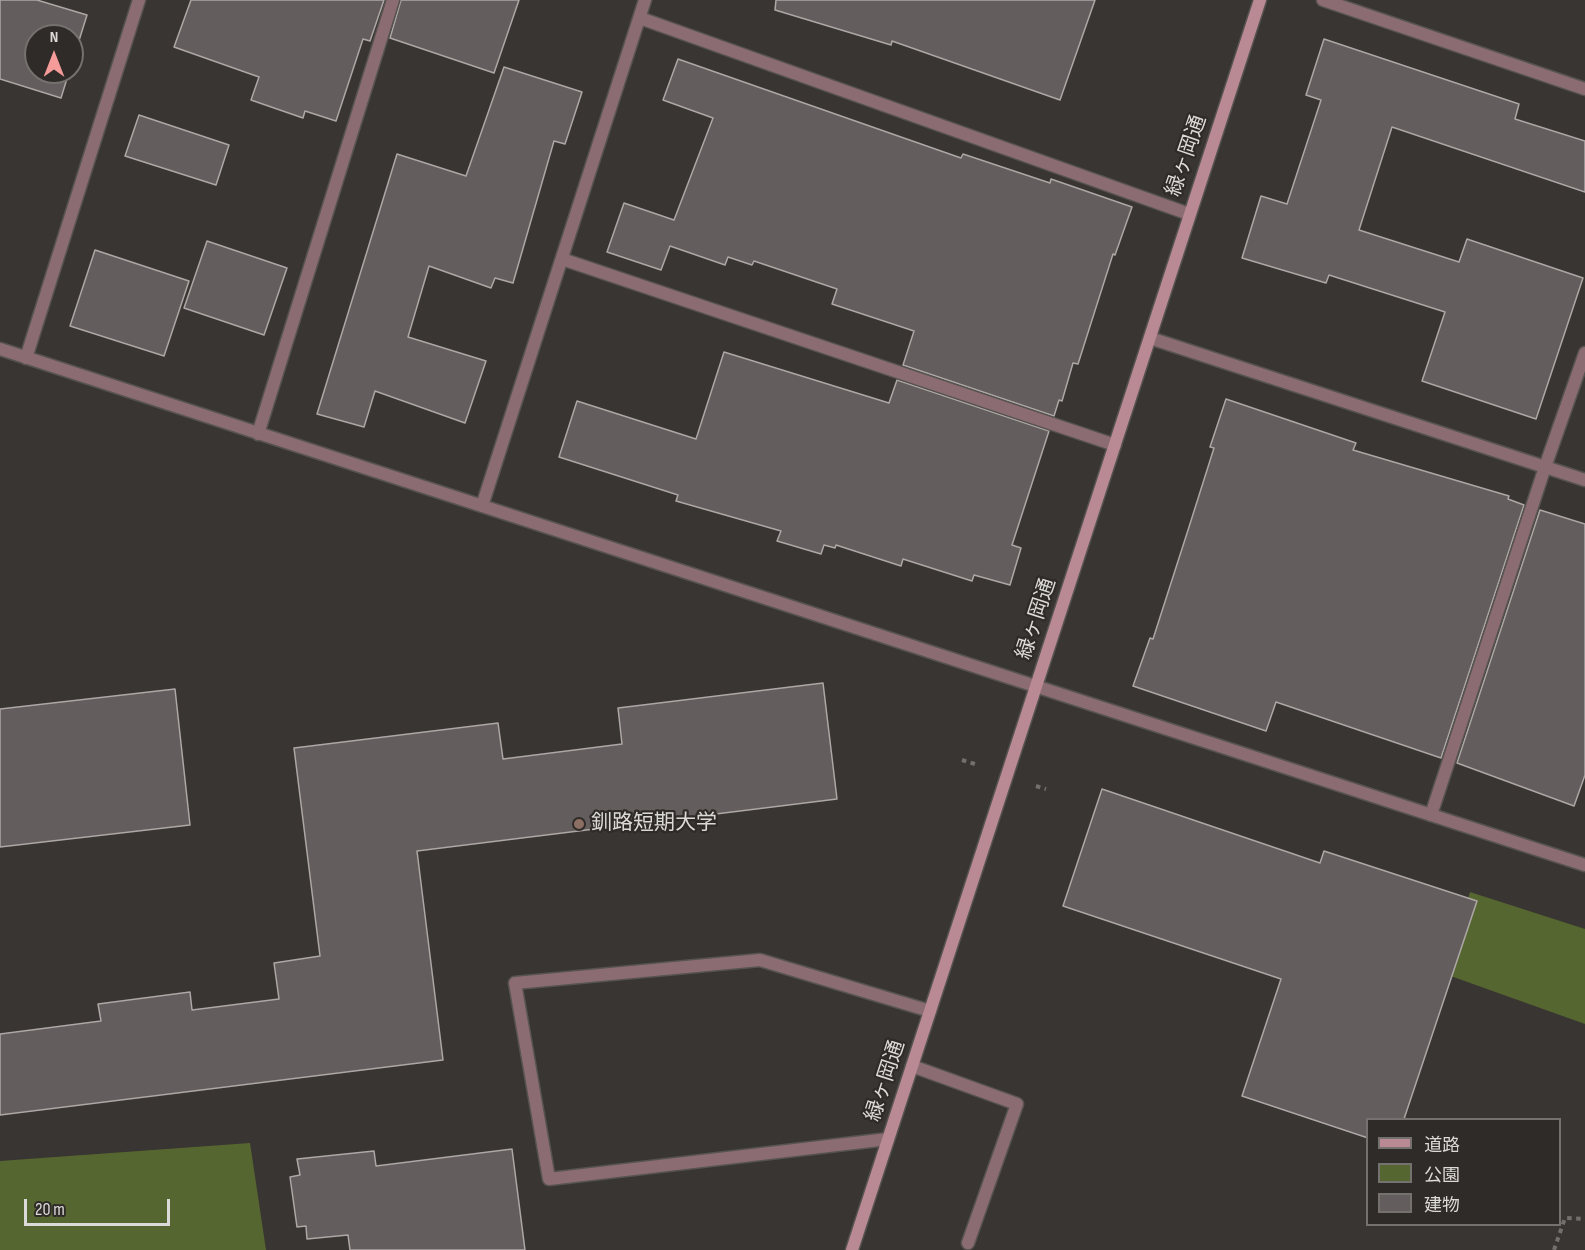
<!DOCTYPE html>
<html>
<head>
<meta charset="utf-8">
<style>
	body { margin:0 }
	#map { position:relative; width:1585px; height:1250px; overflow:hidden; background:#393532; font-family:"Sofia Sans Condensed","Noto Sans JP",sans-serif }
	canvas { display:block }
	.legend { position:absolute; left:1366px; top:1118px; width:195px; height:108px; box-sizing:border-box; background:#2f2b28; border:2px solid #74716e; margin:0; padding:8px 10px; list-style:none; font-size:18px; color:#dcdad8 }
	.legend li { display:flex; align-items:center; gap:12px; height:30px }
	.legend b { width:30px; border:2px solid #74716e }
	.north { position:absolute; left:24px; top:24px; width:60px; height:60px; box-sizing:border-box; background:#2f2b28; border:2px solid #74716e; border-radius:50%; rotate:0deg; font-size:16px; font-weight:700; line-height:24px; text-align:center; color:#dcdad8 }
	.north::after { content:''; display:block; margin:auto; width:21px; height:27px; background:#f59b99; clip-path:polygon(50% 0,100% 100%,50% 72%,0 100%) }
	.scale { position:absolute; left:24px; top:1199px; width:146px; height:27px; box-sizing:border-box; border:3px solid #dcdad8; border-top:0; padding-left:8px; font-size:18px; line-height:21px; white-space:nowrap; color:#dcdad8; -webkit-text-stroke:4px #2f2b28; paint-order:stroke }
</style>
</head>
<body>
<div id="map">
<canvas width="1585" height="1250"></canvas>
<ul class="legend">
<li><b style="height:8px;background:#ba8a94"></b>道路</li>
<li><b style="height:16px;background:#566630"></b>公園</li>
<li><b style="height:16px;background:#635e5d"></b>建物</li>
</ul>
<div class="north">N</div>
<div class="scale">20 m</div>
</div>
<script>
const ctx = document.querySelector('canvas').getContext('2d');
ctx.lineJoin = 'round';
function fill(path, color) {
  ctx.fillStyle = color;
  ctx.fill(path, 'evenodd');
}
function poly(rows) {
  const path = new Path2D();
  for (const r of rows) {
    path.moveTo(r[0], r[1]);
    for (let i = 2; i < r.length; i += 2) path.lineTo(r[i], r[i + 1]);
  }
  return path;
}
function trace(path, color, width, dash) {
  ctx.strokeStyle = color;
  ctx.lineWidth = width;
  ctx.lineCap = dash ? 'butt' : 'round';
  ctx.setLineDash(dash || []);
  ctx.stroke(path);
}
function write(font, color, halo, rows, align = 'center') {
  ctx.font = font + ' "Sofia Sans Condensed","Noto Sans JP",sans-serif';
  ctx.lineWidth = 4.5;
  ctx.setLineDash([]);
  ctx.textBaseline = 'middle';
  ctx.strokeStyle = halo;
  ctx.fillStyle = color;
  for (const [text, x, y, turn = 0] of rows) {
    ctx.save();
    ctx.translate(x, y);
    ctx.rotate((+turn || 0) * Math.PI / 180);
    ctx.textAlign = isNaN(turn) ? turn : align;
    if (halo) ctx.strokeText(text, 0, 0);
    ctx.fillText(text, 0, 0);
    ctx.restore();
  }
}
fill(poly([
	[1470,892,1585,929,1585,1024,1445,974],
	[250,1143,266,1250,0,1250,0,1161]
]), '#566630');
const building = poly([
	[0,0,37,0,87,15,72,63,72,36,36,36,36,72,69,72,61,98,0,79,0,0],
	[191,0,384,0,370,41,363,39,336,121,305,111,303,118,251,100,259,77,174,47,191,0],
	[401,0,519,0,494,73,390,38,401,0],
	[776,0,1095,0,1060,100,892,41,891,45,775,10,776,0],
	[1324,39,1519,104,1515,119,1585,141,1585,192,1392,127,1359,230,1459,262,1467,239,1583,278,1536,419,1422,381,1445,312,1329,275,1326,283,1242,258,1261,196,1287,204,1321,100,1306,95,1324,39],
	[678,59,961,158,963,154,1050,183,1051,179,1132,207,1115,255,1113,254,1078,364,1073,363,1062,401,1059,400,1054,416,903,365,914,331,832,304,837,289,754,261,752,265,728,257,725,265,670,246,661,270,607,252,624,203,674,220,713,118,663,100,678,59],
	[504,67,582,92,565,144,554,141,513,283,495,278,491,288,429,266,408,337,486,361,465,423,375,391,364,427,317,414,397,154,466,176,504,67],
	[139,115,229,145,216,185,125,156,139,115],
	[207,241,287,268,264,335,184,308,207,241],
	[95,250,189,281,164,356,70,326,95,250],
	[724,352,889,403,897,380,1049,431,1012,545,1021,548,1010,585,974,575,972,581,903,559,901,566,836,545,835,548,824,545,821,554,777,541,781,531,676,501,678,495,559,457,577,401,696,439,724,352],
	[1226,399,1356,443,1353,450,1509,496,1508,499,1524,505,1441,758,1276,702,1266,731,1133,686,1150,638,1153,639,1189,527,1214,448,1210,447,1226,399],
	[1540,510,1585,524,1585,775,1574,806,1457,763,1540,510],
	[823,683,837,799,417,851,443,1060,0,1115,0,1034,101,1021,98,1004,190,992,192,1010,279,999,274,963,320,956,294,748,498,723,503,759,622,744,618,708,823,683],
	[175,689,190,825,0,847,0,709,175,689],
	[1102,789,1320,863,1324,851,1477,901,1404,1119,1368,1119,1368,1138,1242,1096,1281,979,1063,906,1102,789],
	[512,1149,525,1250,350,1250,348,1235,307,1239,306,1226,297,1227,290,1177,300,1175,297,1159,374,1151,376,1166,512,1149]
]);
fill(building, '#635e5d');
trace(building, '#ada7a6', 1.5);
const lane = poly([
	[1431,815,1545,467],
	[912,1066,1017,1104,968,1243],
	[888,1139,549,1179,515,983,760,960,930,1011]
]);
const street = poly([
	[1323,0,1585,89],
	[640,18,1189,214],
	[562,259,1115,445],
	[1150,338,1585,480],
	[0,349,1585,865],
	[26,358,139,0],
	[258,434,393,0],
	[1545,467,1585,353],
	[482,506,645,0]
]);
const secondary = poly([
	[852,1250,1260,0]
]);
trace(lane, '#565350', 15);
trace(street, '#565350', 15);
trace(secondary, '#565350', 15);
trace(poly([
	[962,760,978,765],
	[1036,786,1046,789],
	[1554,1250,1565,1218,1585,1219]
]), '#726f6c', 4, [4.5, 4.5]);
trace(lane, '#8b6c72', 12);
trace(street, '#8b6c72', 12);
trace(secondary, '#ba8a94', 12);
for (const [x, y, r, color] of [
	[579,824,6,"#8d6e63"]
]) {
  const dot = new Path2D();
  dot.arc(x, y, r, 0, 2 * Math.PI);
  ctx.fillStyle = color;
  ctx.fill(dot);
  trace(dot, '#2f2b28', 2);
}
write('21px', '#dcdad8', '#2f2b28', [
	["緑ヶ岡通",1187,156,-71],
	["緑ヶ岡通",1037,619,-72],
	["緑ヶ岡通",886,1081,-72]
]);
write('21px', '#dcdad8', '#2f2b28', [
	["釧路短期大学",591,824]
], 'left');
</script>
</body>
</html>
